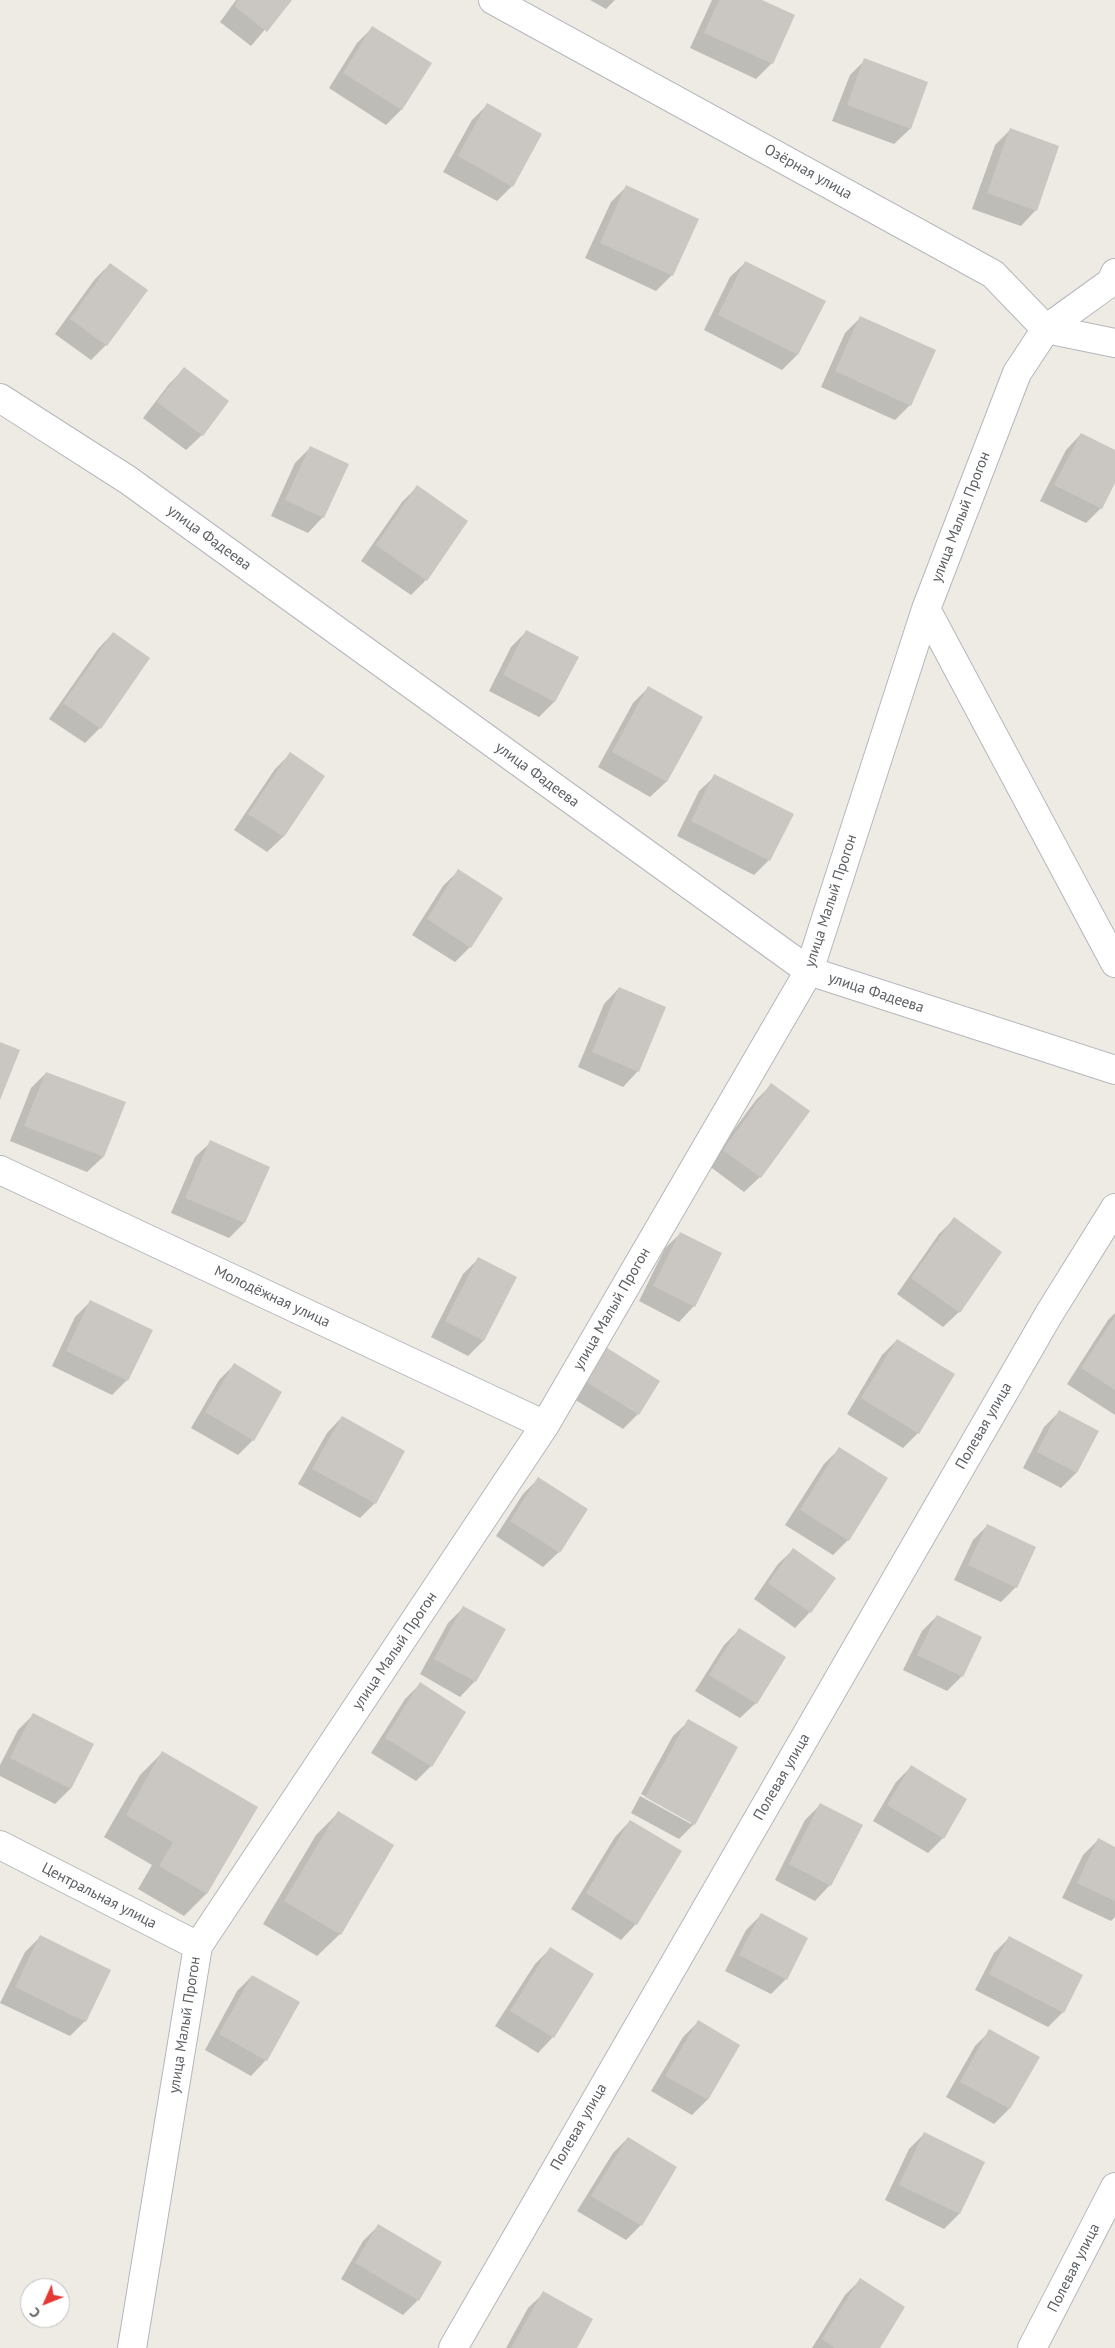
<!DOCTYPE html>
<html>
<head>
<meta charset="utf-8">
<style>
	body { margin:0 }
	#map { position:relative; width:1115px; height:2348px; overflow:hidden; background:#eeebe4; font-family:"PT Sans",sans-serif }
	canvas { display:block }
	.north { position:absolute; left:20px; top:2278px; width:50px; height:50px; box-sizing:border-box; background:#fff; border:1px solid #bebfc1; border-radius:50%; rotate:226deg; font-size:14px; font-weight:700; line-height:20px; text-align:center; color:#5c6064 }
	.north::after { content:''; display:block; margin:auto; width:18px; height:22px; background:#e43835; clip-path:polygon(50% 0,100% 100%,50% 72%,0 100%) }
</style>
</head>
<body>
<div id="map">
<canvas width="1115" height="2348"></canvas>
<div class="north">С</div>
</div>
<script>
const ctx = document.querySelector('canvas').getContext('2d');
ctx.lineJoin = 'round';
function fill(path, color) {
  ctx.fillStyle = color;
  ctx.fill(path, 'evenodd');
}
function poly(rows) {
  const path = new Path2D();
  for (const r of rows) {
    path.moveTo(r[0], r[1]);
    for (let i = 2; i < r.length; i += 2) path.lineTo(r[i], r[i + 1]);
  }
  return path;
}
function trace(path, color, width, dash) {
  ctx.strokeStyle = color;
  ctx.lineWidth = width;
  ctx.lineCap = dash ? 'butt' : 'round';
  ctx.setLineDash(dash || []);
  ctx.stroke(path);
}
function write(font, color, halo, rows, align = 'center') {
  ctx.font = font + ' "PT Sans",sans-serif';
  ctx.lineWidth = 4;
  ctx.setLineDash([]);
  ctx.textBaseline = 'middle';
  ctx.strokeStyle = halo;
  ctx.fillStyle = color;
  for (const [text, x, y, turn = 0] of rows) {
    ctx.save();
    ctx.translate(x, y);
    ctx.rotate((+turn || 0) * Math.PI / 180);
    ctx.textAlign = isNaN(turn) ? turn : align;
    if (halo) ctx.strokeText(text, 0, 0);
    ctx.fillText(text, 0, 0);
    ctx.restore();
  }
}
fill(poly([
	[236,0,290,0,251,46,220,22],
	[590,0,615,0,606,9],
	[712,0,759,0,772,63,756,79,690,48],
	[372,28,402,109,386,125,329,88,357,43],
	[865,60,927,83,910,129,894,144,832,121,850,75],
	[487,105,512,186,497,201,443,172,472,120],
	[1010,130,1036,210,1021,226,972,209,995,145],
	[626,187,672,275,656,291,585,258,611,202],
	[746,262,797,355,782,370,704,330,730,277],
	[110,264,106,345,91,360,55,334,95,279],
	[860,318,910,405,895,420,821,387,845,333],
	[184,369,227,401,202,435,186,450,143,418,169,384],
	[1081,434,1115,451,1115,480,1101,508,1086,523,1040,501,1066,450],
	[310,448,347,465,323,517,308,533,271,516,295,463],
	[417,487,426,580,411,595,361,561,402,502],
	[527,631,577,658,554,702,539,717,489,691,511,647],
	[113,633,100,728,85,743,49,719,98,649],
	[648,688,701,718,666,782,650,797,598,767,633,703],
	[290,754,323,776,283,837,267,852,234,830,275,769],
	[715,776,769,860,754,875,677,836,699,791],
	[458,871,470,947,455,962,412,935,443,886],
	[619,988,638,1071,623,1087,578,1067,604,1004],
	[46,1073,124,1103,103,1157,87,1172,10,1141,31,1088],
	[771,1085,760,1177,744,1192,708,1165,756,1100],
	[211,1142,268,1167,244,1223,229,1238,171,1213,195,1157],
	[954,1219,959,1312,943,1327,897,1294,939,1234],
	[681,1233,694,1306,679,1322,639,1301,665,1248],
	[478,1259,515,1278,483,1341,468,1356,431,1337,463,1274],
	[90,1302,127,1380,112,1395,52,1366,75,1317],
	[1115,1313,1115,1415,1067,1384,1108,1320],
	[897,1340,918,1433,903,1448,847,1414,882,1355],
	[589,1363,638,1414,623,1429,569,1396],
	[234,1365,253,1440,238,1455,191,1428,219,1380],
	[1059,1412,1076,1473,1061,1488,1023,1468,1044,1427],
	[342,1417,375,1503,360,1518,298,1484,327,1433],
	[839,1449,848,1540,833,1555,785,1525,824,1464],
	[538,1479,559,1552,543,1567,496,1536,523,1494],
	[988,1525,1016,1587,1001,1602,954,1580,973,1540],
	[794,1549,834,1578,810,1612,795,1628,754,1599,778,1564],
	[463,1608,475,1681,460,1697,420,1674,448,1623],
	[937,1616,962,1676,947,1691,903,1670,922,1631],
	[739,1630,784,1658,756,1703,740,1718,695,1691,724,1645],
	[420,1684,431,1766,416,1781,371,1753,405,1699],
	[33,1715,93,1744,70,1789,55,1804,0,1776,0,1765,18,1730],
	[689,1721,694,1824,679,1839,631,1813,640,1796,691,1824,691,1821,641,1794,673,1736],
	[162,1753,256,1807,206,1894,184,1916,138,1889,152,1865,104,1837,140,1775],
	[911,1767,943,1838,928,1853,873,1821,896,1782],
	[820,1805,830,1885,815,1901,775,1880,805,1820],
	[338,1813,340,1934,317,1956,263,1924,316,1835],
	[630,1821,680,1852,636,1924,621,1940,571,1909,615,1837],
	[1098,1840,1115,1848,1115,1917,1111,1921,1062,1898,1083,1855],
	[761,1915,786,1979,771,1994,725,1971,746,1930],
	[40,1937,85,2021,70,2036,0,2003,25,1952],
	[1009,1938,1063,2012,1048,2027,975,1990,994,1953],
	[550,1949,592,1975,553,2037,538,2053,495,2026,535,1964],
	[252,1976,299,2002,266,2060,251,2076,205,2050,237,1991],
	[698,2022,738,2045,707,2100,692,2115,651,2091,683,2037],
	[990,2031,1009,2109,994,2124,946,2097,975,2046],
	[924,2134,983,2162,959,2214,944,2229,885,2200,909,2149],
	[628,2138,641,2225,626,2240,577,2211,613,2153],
	[378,2226,418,2300,403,2315,341,2279,363,2241],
	[860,2280,878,2348,812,2348,845,2295],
	[544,2293,575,2348,506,2348,528,2308]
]), '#0003');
fill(poly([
	[238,0,292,0,267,32,234,6],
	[719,0,762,0,795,15,773,64,704,33],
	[372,26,432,63,402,110,343,73],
	[864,58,928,82,911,129,847,105],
	[487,103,542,134,513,187,458,156],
	[1010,128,1059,146,1037,211,987,193],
	[626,185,699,219,673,276,600,243],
	[745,261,826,301,798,355,718,315],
	[110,263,148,290,107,346,70,319],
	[860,316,936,350,911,406,835,371],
	[184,367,229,401,203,436,157,402],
	[1081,433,1115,450,1115,483,1102,509,1054,485],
	[310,446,349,464,324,518,285,500],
	[417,485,468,521,427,581,376,545],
	[526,630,579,657,555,702,503,675],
	[113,632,150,658,101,729,63,703],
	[648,686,703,717,667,782,612,752],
	[290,752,325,776,284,837,248,814],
	[714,774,794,814,770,861,691,821],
	[458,869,503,898,471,948,427,919],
	[619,987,666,1007,639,1072,592,1052],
	[0,1042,20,1050,0,1100],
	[46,1072,126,1102,104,1157,24,1126],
	[771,1083,810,1111,761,1178,723,1150],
	[210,1140,270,1167,245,1223,185,1198],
	[954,1217,1002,1252,960,1313,911,1278],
	[680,1232,722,1253,695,1307,653,1286],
	[478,1257,517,1277,484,1341,445,1321],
	[90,1300,153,1330,128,1381,66,1351],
	[1115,1316,1115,1390,1081,1368],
	[897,1339,955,1374,919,1434,861,1398],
	[604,1346,660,1381,639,1415,583,1380],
	[234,1363,282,1392,254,1441,205,1412],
	[1059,1410,1099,1431,1077,1473,1037,1452],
	[342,1416,405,1451,376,1504,312,1469],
	[839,1447,888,1478,849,1541,800,1510],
	[538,1477,588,1509,560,1553,510,1521],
	[987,1524,1036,1547,1017,1588,968,1565],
	[793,1548,836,1578,811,1613,768,1583],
	[463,1606,506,1629,476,1682,434,1659],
	[937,1615,982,1637,963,1677,917,1655],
	[739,1628,786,1657,757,1704,709,1675],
	[420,1682,466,1712,432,1767,385,1738],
	[33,1713,94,1744,71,1789,10,1758],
	[688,1719,738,1747,695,1825,645,1797],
	[162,1751,258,1807,207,1894,159,1866,173,1842,126,1815],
	[911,1765,967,1799,944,1839,887,1805],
	[820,1803,863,1825,831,1886,789,1864],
	[338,1811,394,1845,341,1935,284,1901],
	[630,1820,682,1851,637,1925,586,1893],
	[1098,1838,1115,1847,1115,1901,1077,1883],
	[761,1913,808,1938,787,1980,739,1955],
	[40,1935,111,1970,86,2022,15,1987],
	[1009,1936,1083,1975,1064,2013,989,1974],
	[550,1947,594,1974,554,2038,510,2011],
	[252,1975,300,2002,267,2061,219,2034],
	[698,2020,740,2045,708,2100,665,2076],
	[989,2029,1040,2057,1010,2109,960,2082],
	[924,2132,985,2162,960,2214,899,2185],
	[628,2137,677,2167,642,2226,591,2196],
	[378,2224,442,2262,419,2301,355,2263],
	[860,2278,905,2307,880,2348,835,2348,822,2339],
	[543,2291,593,2319,577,2348,511,2348]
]), '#cac6c2');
const minor = poly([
	[493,0,993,274,1046,329,1115,343],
	[0,398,128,480,809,971,1115,1070],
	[926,609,1115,963],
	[0,1170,545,1425],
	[0,1845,198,1946],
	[132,2348,198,1946,545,1425,809,971,926,609,1017,373,1046,329,1111,282,1115,273],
	[453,2348,1049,1314,1115,1208],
	[1032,2348,1115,2187]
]);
trace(minor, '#b5b7bb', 30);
trace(minor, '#fff', 28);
write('15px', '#5c6064', '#fff', [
	["Озёрная улица",808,172,29],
	["улица Малый Прогон",961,517,-69],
	["улица Фадеева",209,538,36],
	["улица Фадеева",537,775,36],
	["улица Малый Прогон",831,901,-72],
	["улица Фадеева",876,993,18],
	["Молодёжная улица",272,1297,25],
	["улица Малый Прогон",612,1309,-60],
	["Полевая улица",984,1426,-60],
	["улица Малый Прогон",395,1651,-56],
	["Полевая улица",782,1777,-60],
	["Центральная улица",99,1896,27],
	["улица Малый Прогон",185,2025,-81],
	["Полевая улица",579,2127,-60],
	["Полевая улица",1074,2268,-63]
]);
</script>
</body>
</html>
